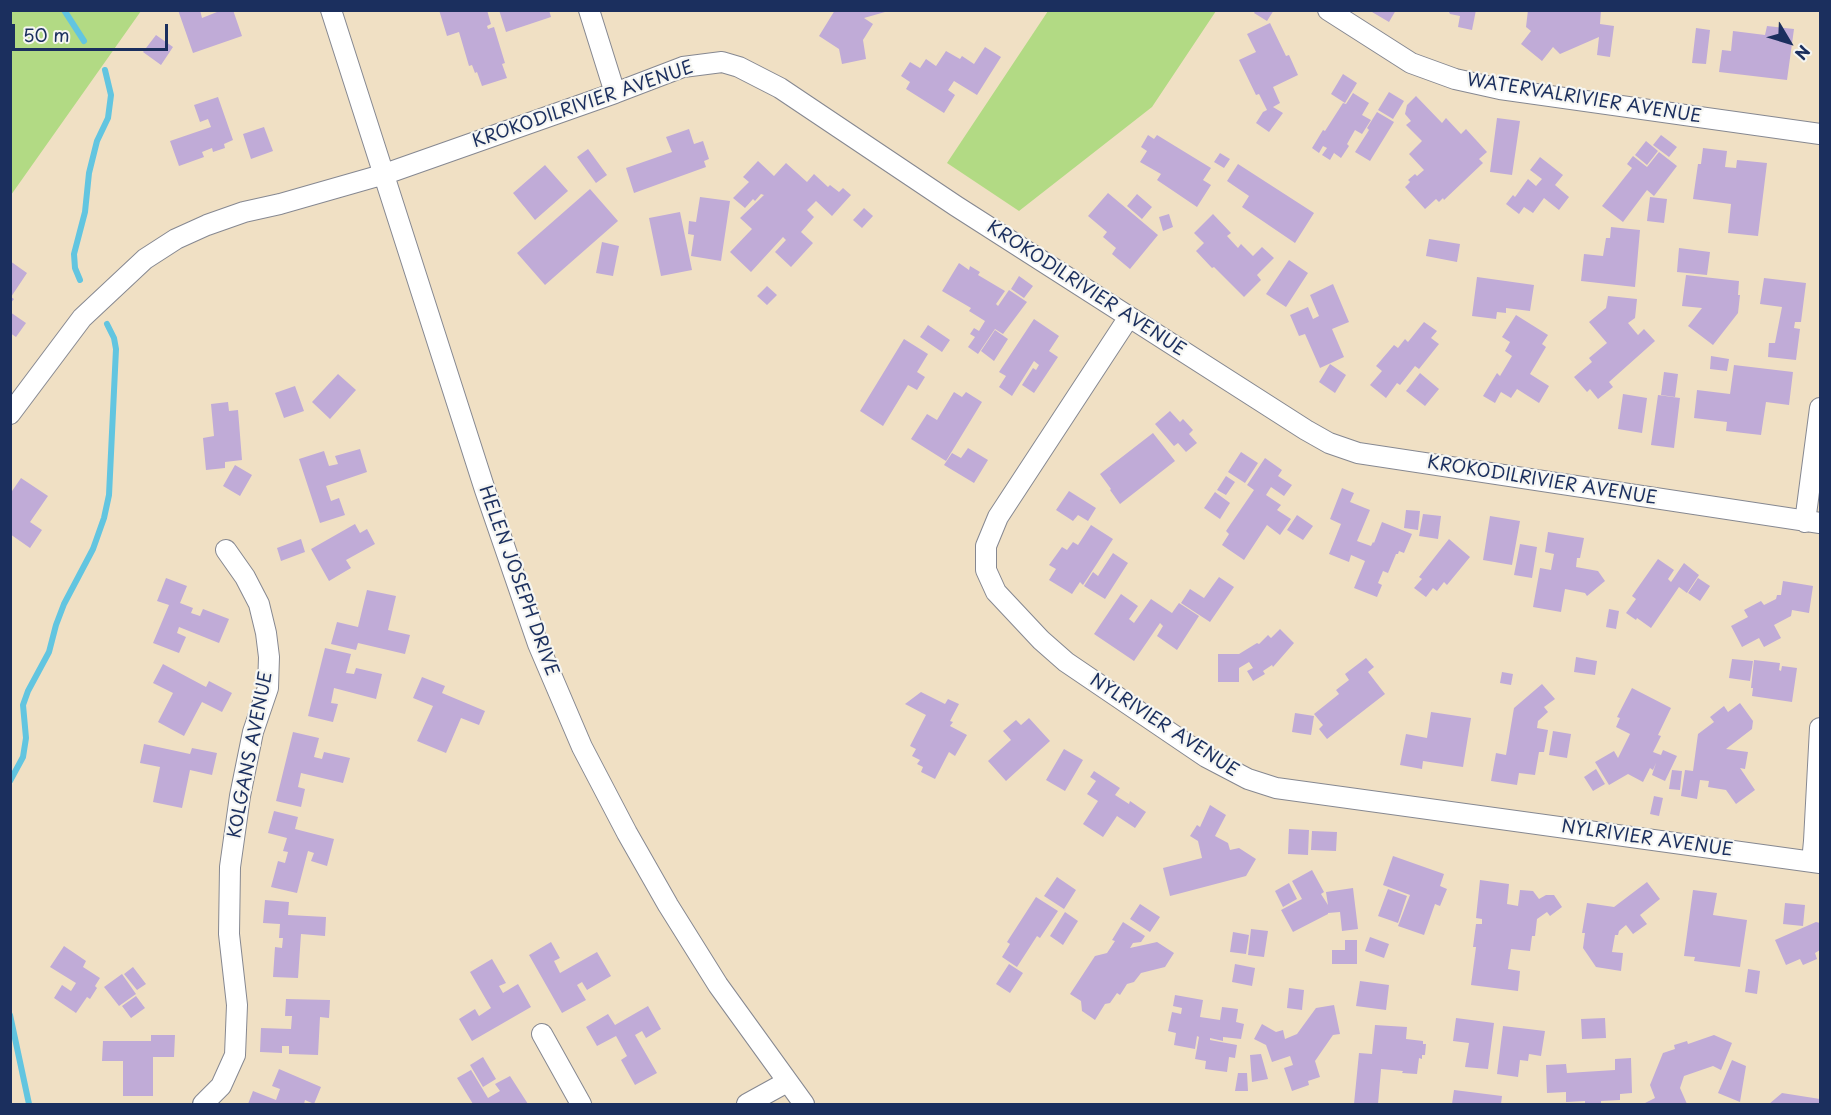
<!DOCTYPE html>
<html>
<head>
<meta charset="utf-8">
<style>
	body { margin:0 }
	#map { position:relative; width:1831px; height:1115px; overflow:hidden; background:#f0e0c4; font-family:"Playpen Sans",sans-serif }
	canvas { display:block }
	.frame { position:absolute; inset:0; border:12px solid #1b2f5e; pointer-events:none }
	.north { position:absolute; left:1759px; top:12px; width:60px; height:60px; -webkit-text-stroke:4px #f6f6f2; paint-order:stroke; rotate:128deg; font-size:16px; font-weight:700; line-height:24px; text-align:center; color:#1b2f5e }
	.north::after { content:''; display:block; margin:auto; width:21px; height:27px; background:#1b2f5e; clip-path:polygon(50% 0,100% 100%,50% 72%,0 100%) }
	.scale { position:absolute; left:12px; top:24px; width:156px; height:27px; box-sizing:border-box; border:3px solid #1b2f5e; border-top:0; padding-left:8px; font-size:18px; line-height:21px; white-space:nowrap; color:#1b2f5e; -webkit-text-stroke:4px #f6f6f2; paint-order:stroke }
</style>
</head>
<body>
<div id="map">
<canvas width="1831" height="1115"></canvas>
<div class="frame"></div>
<div class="north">N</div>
<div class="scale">50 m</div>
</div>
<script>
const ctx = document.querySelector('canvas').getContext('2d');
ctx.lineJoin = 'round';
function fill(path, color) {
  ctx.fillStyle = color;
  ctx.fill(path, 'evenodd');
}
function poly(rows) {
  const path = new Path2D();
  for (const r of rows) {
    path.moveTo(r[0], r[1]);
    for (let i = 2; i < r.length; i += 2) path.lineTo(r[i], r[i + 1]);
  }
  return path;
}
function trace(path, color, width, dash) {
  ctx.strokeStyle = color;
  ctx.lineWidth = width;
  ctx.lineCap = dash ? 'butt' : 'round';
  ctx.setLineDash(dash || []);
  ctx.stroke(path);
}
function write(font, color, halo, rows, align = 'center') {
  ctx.font = font + ' "Playpen Sans",sans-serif';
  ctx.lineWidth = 4.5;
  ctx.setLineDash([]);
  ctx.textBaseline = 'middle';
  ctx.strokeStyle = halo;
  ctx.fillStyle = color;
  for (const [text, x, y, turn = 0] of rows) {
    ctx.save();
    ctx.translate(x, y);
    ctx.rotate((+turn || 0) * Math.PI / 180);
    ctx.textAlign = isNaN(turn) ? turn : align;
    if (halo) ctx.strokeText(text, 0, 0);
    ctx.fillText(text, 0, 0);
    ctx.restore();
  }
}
fill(poly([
	[11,10,141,11,11,195,10,11],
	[1048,11,1216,11,1152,107,1019,211,947,163]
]), '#b2da84');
trace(poly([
	[64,10,84,41],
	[80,280,75,268,74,254,85,212,89,173,97,141,108,118,111,95,105,70],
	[10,781,23,757,26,738,23,705,28,691,49,652,56,625,64,604,93,549,104,518,109,495,116,349,114,338,107,324],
	[10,1015,29,1104]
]), '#62c5e0', 6);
fill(poly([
	[178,10,200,10,202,18,222,10,233,10,242,36,193,53],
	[439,10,487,10,491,24,487,26,488,29,494,27,505,63,502,64,507,78,482,86,477,72,475,73,472,65,469,66,459,32,447,36],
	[499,10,549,10,551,17,506,32],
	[835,10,892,10,864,18,873,24,863,40,866,59,842,64,839,49,819,36],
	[1256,10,1274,10,1267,21,1254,13],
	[1373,10,1396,10,1389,22,1372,12],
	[1448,10,1476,10,1472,30,1458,27,1460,16,1450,14],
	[1528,10,1601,10,1600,24,1614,26,1610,57,1597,55,1599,37,1560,54,1553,47,1542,61,1521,44,1531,31,1526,27],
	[1270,23,1286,56,1289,55,1298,75,1273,87,1280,103,1273,107,1283,113,1269,132,1256,123,1263,112,1267,110,1259,94,1256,95,1239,60,1256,52,1247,34],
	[1767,26,1794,29,1787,80,1719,72,1722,50,1731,51,1733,31,1765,35],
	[1696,28,1710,30,1706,64,1692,63],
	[156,35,173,47,161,65,143,52],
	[985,47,1001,57,977,95,954,81,948,90,955,95,944,113,906,89,910,82,901,76,910,62,920,68,926,59,936,66,946,51,960,59,962,56,974,64],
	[1343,74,1357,83,1345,103,1331,94],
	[1389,92,1404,101,1393,119,1378,110],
	[1353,93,1369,103,1362,115,1371,120,1362,134,1355,130,1347,144,1349,146,1341,158,1334,153,1330,160,1322,155,1327,148,1323,146,1319,153,1312,148,1323,130,1325,131,1343,103,1346,104],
	[1416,96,1442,123,1446,118,1461,134,1466,129,1487,152,1479,159,1483,163,1444,200,1443,198,1439,202,1436,199,1425,209,1405,187,1410,182,1408,180,1415,174,1417,176,1424,170,1409,154,1422,141,1406,125,1411,121,1405,114,1407,105],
	[218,97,233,140,224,144,225,148,213,152,212,148,202,152,204,157,179,166,170,141,211,127,208,119,200,122,194,105],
	[1377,112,1394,122,1370,161,1355,152,1369,130,1367,128],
	[1497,118,1520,121,1512,175,1490,172],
	[264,127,273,151,251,159,243,134],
	[689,129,694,144,703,141,709,159,704,161,706,167,634,193,626,168,672,152,666,137],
	[1148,135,1154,139,1157,135,1211,168,1203,180,1211,185,1197,207,1157,180,1161,174,1140,162,1147,151,1141,147],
	[1661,135,1677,147,1669,157,1653,145],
	[1646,141,1658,151,1647,165,1635,155],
	[1703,148,1727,151,1725,167,1736,168,1737,160,1767,163,1758,236,1728,233,1731,204,1693,199,1698,164,1701,164],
	[588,149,607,175,596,183,577,157],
	[1659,152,1677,166,1654,196,1647,190,1623,222,1602,206,1632,168,1627,164,1633,156,1647,167],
	[1220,153,1230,159,1224,168,1214,162],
	[1540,157,1563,175,1555,185,1569,197,1559,210,1544,198,1533,213,1524,207,1519,214,1506,204,1513,195,1515,197,1528,179,1536,186,1542,179,1530,170],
	[758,161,774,176,786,163,807,182,814,174,828,187,830,185,839,192,843,188,851,195,832,216,816,201,807,210,814,217,801,232,813,243,791,267,775,252,786,240,783,237,751,272,730,252,752,229,740,218,764,195,761,194,755,201,753,199,745,208,733,198,749,182,743,177],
	[1238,164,1314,213,1295,243,1242,207,1249,196,1227,181],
	[545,165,568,191,535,220,513,193],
	[590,189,618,221,545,285,517,253],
	[1108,193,1158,235,1130,269,1112,254,1116,248,1103,237,1107,232,1088,216],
	[1137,194,1152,207,1142,219,1127,206],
	[700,197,730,201,721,261,691,256,694,235,688,234,689,221,696,222],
	[1650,197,1667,199,1664,223,1647,221],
	[864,208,873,216,862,228,853,220],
	[680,212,692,270,661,276,649,218],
	[1169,214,1173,227,1163,231,1159,217],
	[1213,214,1231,233,1227,236,1238,248,1241,244,1253,256,1262,247,1274,258,1257,275,1261,280,1244,297,1214,267,1212,268,1196,251,1204,243,1194,233],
	[1611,227,1640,230,1635,287,1581,281,1584,254,1603,256,1606,238,1610,238],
	[1429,239,1460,244,1457,262,1426,256],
	[602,242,619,246,613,276,596,273],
	[1679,248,1710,252,1707,275,1677,272],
	[1289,260,1308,273,1286,307,1266,294],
	[10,261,27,273,11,297,14,299,10,304],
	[959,263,969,270,970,266,980,272,978,275,1005,291,996,304,998,306,1009,290,1027,302,1003,334,995,329,978,354,968,347,975,337,970,334,974,328,979,331,985,321,969,311,971,308,942,291],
	[1686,275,1739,281,1738,295,1740,295,1738,313,1713,345,1688,326,1702,308,1682,306],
	[1019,276,1033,286,1024,298,1011,289],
	[1477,277,1534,285,1530,311,1506,308,1506,313,1497,312,1496,319,1472,316],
	[1764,278,1806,283,1801,322,1795,322,1794,328,1800,329,1796,360,1768,357,1769,343,1775,343,1782,307,1760,304],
	[1333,284,1349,322,1332,329,1344,357,1320,368,1305,334,1299,336,1290,315,1308,307,1313,319,1319,316,1310,295],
	[767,286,777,295,767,305,757,296],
	[1608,296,1637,299,1635,318,1628,323,1638,335,1644,329,1655,341,1609,382,1613,387,1598,399,1590,389,1587,392,1574,377,1592,362,1589,358,1607,343,1589,322,1606,308],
	[10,312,26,323,16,337,10,333],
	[1516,315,1548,335,1542,344,1546,347,1530,374,1549,386,1539,403,1517,389,1511,398,1501,392,1495,403,1483,396,1497,373,1500,376,1512,356,1505,351,1510,342,1502,337],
	[1034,319,1059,336,1049,351,1058,357,1034,393,1022,385,1033,368,1036,370,1039,365,1034,361,1012,396,999,387,1006,376,999,372],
	[1424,322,1437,331,1431,338,1439,344,1419,369,1415,366,1400,385,1397,383,1386,398,1370,385,1382,371,1376,366,1394,345,1398,348,1405,339,1408,342],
	[928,325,950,340,942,352,920,337],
	[995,330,1008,339,994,361,981,351],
	[904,339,928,354,917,372,925,377,917,390,908,385,883,426,860,411],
	[1711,356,1729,359,1727,371,1710,369],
	[1330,364,1346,375,1335,393,1319,382],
	[1734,365,1793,372,1789,405,1766,402,1761,435,1726,431,1727,422,1694,418,1697,390,1730,394],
	[1664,372,1678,374,1675,397,1661,395],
	[1420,373,1439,389,1425,406,1406,391],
	[338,374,356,390,330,419,312,402],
	[295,386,304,411,284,418,275,393],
	[954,392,962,397,966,392,982,402,946,461,911,439,927,414,937,420],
	[1623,394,1647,398,1642,433,1618,429],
	[1658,395,1680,398,1674,448,1651,445],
	[228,402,229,411,238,410,242,460,225,462,225,468,206,470,203,438,214,436,211,404],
	[1170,411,1180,422,1183,419,1193,430,1189,434,1197,443,1186,452,1178,443,1174,446,1155,424],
	[1153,433,1175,461,1120,504,1110,490,1111,489,1100,474],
	[968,448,988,460,974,483,944,465,952,453,961,458],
	[360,449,367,472,326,486,331,501,339,498,345,515,320,523,299,459,324,451,329,466,338,464,335,456],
	[1241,452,1258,463,1245,483,1228,472],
	[1265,458,1282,470,1278,476,1292,485,1284,496,1271,487,1266,495,1281,505,1277,510,1291,519,1280,535,1267,525,1244,560,1222,545,1229,534,1226,531,1254,490,1247,485],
	[235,465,252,475,240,496,223,486],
	[1226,476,1235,482,1226,495,1217,490],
	[21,478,48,496,30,522,42,530,30,548,10,534,10,494],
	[1342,488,1354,493,1350,502,1370,510,1357,541,1371,546,1373,542,1374,543,1382,522,1412,534,1404,553,1399,551,1398,554,1396,554,1388,573,1383,571,1378,583,1382,585,1377,597,1354,588,1365,561,1351,555,1349,562,1329,554,1341,524,1330,519],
	[1069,491,1096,508,1088,521,1078,515,1073,521,1056,510],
	[1215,492,1230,503,1220,519,1204,508],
	[1406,510,1420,511,1418,530,1404,528],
	[1423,514,1441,516,1438,539,1419,536],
	[1297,515,1313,526,1303,540,1287,530],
	[1490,516,1520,521,1512,565,1483,560],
	[355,524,360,533,367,529,375,544,346,560,351,568,329,581,311,549],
	[1091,525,1113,539,1083,585,1080,582,1072,594,1049,580,1056,569,1049,565,1062,547,1067,550,1073,542,1078,545],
	[1548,532,1584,538,1580,558,1577,558,1576,567,1598,571,1605,581,1587,596,1585,593,1565,589,1561,612,1533,607,1540,568,1551,570,1554,554,1545,552],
	[301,539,305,552,281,561,277,548],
	[1449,539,1470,557,1447,585,1444,582,1437,591,1433,588,1426,597,1414,588,1422,579,1419,577],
	[1520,544,1537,547,1532,578,1514,575],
	[1113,553,1128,563,1105,599,1084,586,1093,572,1098,576],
	[1658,559,1674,570,1668,579,1671,582,1684,563,1699,575,1687,593,1679,587,1651,628,1637,618,1636,620,1626,613,1636,599,1632,596],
	[1219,577,1234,587,1210,622,1181,603,1190,589,1204,598],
	[166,578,187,586,180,603,193,608,191,613,200,616,203,609,229,619,219,643,179,627,177,633,186,637,179,653,153,643,169,605,157,601],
	[1698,578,1710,586,1700,601,1688,593],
	[1783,581,1813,586,1809,613,1792,610,1791,616,1774,625,1781,638,1764,647,1759,638,1742,647,1731,626,1748,617,1744,610,1761,601,1764,605,1776,599,1777,595,1781,595],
	[367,590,396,596,388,630,410,635,405,654,358,643,356,650,331,644,337,622,358,627],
	[1121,594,1138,606,1129,619,1134,623,1151,599,1172,613,1179,603,1199,616,1177,650,1157,636,1163,626,1160,623,1134,661,1094,634],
	[1609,609,1619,611,1616,629,1606,627],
	[1280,629,1294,643,1273,667,1272,665,1263,671,1265,674,1253,681,1247,671,1253,668,1249,662,1239,668,1239,682,1218,682,1218,654,1239,654,1257,643,1259,644,1268,635,1271,638],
	[325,648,351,654,346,673,354,674,356,668,382,674,376,699,334,688,331,703,338,704,333,722,308,716],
	[1576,657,1597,661,1595,675,1574,672],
	[1366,658,1374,667,1368,672,1385,694,1327,739,1319,729,1323,725,1314,714,1339,694,1336,690,1349,680,1345,674],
	[1732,659,1753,661,1750,681,1729,678],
	[1754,660,1780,663,1779,670,1781,671,1782,666,1797,668,1792,702,1752,696,1753,688,1751,688],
	[163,664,206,687,209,681,232,693,222,712,202,702,184,736,158,722,173,693,153,683],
	[1502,672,1513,674,1511,685,1500,683],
	[422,677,445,686,442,693,485,711,479,725,461,718,446,753,417,741,433,706,413,698],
	[1542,684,1555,699,1544,707,1548,712,1538,721,1537,728,1548,730,1544,752,1539,752,1535,775,1519,773,1517,785,1491,781,1496,753,1506,755,1514,708],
	[1632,688,1671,708,1658,735,1661,736,1653,752,1661,755,1663,750,1677,756,1665,781,1652,775,1656,763,1653,770,1650,768,1643,782,1628,774,1609,785,1595,762,1614,751,1618,758,1630,734,1616,727,1620,718,1617,717],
	[921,692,945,704,948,699,959,704,950,721,953,722,950,726,967,735,955,756,949,752,935,779,921,772,923,767,917,764,920,760,912,756,916,749,910,746,926,715,905,704],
	[1740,703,1753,721,1752,729,1726,749,1748,752,1745,769,1740,768,1755,790,1736,804,1726,790,1708,787,1709,781,1700,780,1697,799,1681,796,1685,770,1693,771,1698,734,1714,722,1710,717,1724,706,1728,712],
	[1431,712,1471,718,1463,767,1423,761,1422,769,1400,765,1406,734,1427,738],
	[1295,713,1314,716,1311,735,1292,732],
	[1029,718,1050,741,1006,781,988,761,1011,740,1003,731,1016,720,1021,725],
	[1553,731,1571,734,1567,758,1549,755],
	[293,732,319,738,314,757,322,759,324,752,350,758,343,783,301,773,298,787,305,789,301,807,276,801],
	[144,744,190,754,192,748,217,753,212,775,190,770,182,808,153,802,160,767,140,763],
	[1064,749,1083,760,1065,791,1046,780],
	[1596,769,1605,784,1593,791,1584,777],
	[1672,770,1682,771,1680,790,1669,789],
	[1094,771,1120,788,1115,795,1129,804,1130,801,1146,812,1135,828,1117,816,1103,837,1083,824,1098,801,1087,794,1096,781,1090,777],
	[1654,796,1663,798,1659,816,1650,814],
	[1210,805,1226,815,1215,836,1228,843,1230,850,1239,848,1256,859,1246,876,1170,896,1163,868,1202,858,1198,841,1190,836,1197,825,1200,827],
	[274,811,298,817,295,829,334,839,327,866,311,861,314,853,308,851,297,893,271,887,278,861,285,863,288,852,283,851,287,838,268,833],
	[1289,829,1309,830,1308,855,1288,854],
	[1312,831,1337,832,1336,851,1311,850],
	[1393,856,1444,874,1440,886,1447,889,1440,906,1435,904,1424,935,1398,926,1410,895,1383,885],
	[1312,870,1324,892,1321,894,1328,905,1326,892,1353,888,1358,929,1342,931,1340,912,1328,913,1328,907,1328,914,1293,932,1281,910,1302,899,1292,881],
	[1057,877,1076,890,1064,909,1044,896],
	[1480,880,1509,884,1507,904,1518,906,1520,890,1533,891,1539,899,1546,895,1554,895,1562,907,1550,916,1547,912,1537,919,1535,936,1532,936,1530,951,1511,949,1508,969,1520,971,1518,991,1471,985,1476,947,1473,947,1476,924,1482,924,1482,919,1476,918],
	[1647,882,1660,899,1640,915,1647,924,1633,934,1626,925,1619,931,1618,935,1615,935,1612,952,1623,953,1621,971,1596,967,1583,948,1585,933,1582,933,1587,903,1614,907],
	[1289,883,1297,899,1283,907,1275,891],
	[1388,889,1407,896,1398,923,1378,916],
	[1693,890,1717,893,1713,915,1747,920,1740,967,1694,961,1695,957,1684,956],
	[1036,897,1058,911,1040,938,1037,936,1017,967,1002,957,1010,944,1007,942],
	[265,900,289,902,288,915,326,917,325,936,301,934,298,978,273,977,275,947,282,948,283,938,279,938,280,924,263,923],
	[1785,903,1805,905,1803,926,1783,924],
	[1140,904,1160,917,1150,932,1130,919],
	[1065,912,1078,921,1063,945,1050,936],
	[1123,922,1145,936,1141,942,1133,943,1130,948,1157,942,1174,953,1165,967,1141,973,1134,982,1127,984,1120,995,1117,993,1110,1003,1105,1004,1095,1020,1082,1011,1081,1001,1070,994,1095,956,1107,953,1115,941,1112,940],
	[1816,922,1820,923,1820,950,1815,953,1817,959,1803,965,1800,959,1786,965,1775,940],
	[1251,929,1268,931,1264,957,1248,955],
	[1233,932,1249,935,1246,954,1230,952],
	[1370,937,1389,944,1384,958,1365,951],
	[1345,940,1357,940,1357,964,1332,964,1332,950,1345,950],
	[551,942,560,958,554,961,560,973,597,952,611,976,587,990,582,982,577,985,586,1000,562,1013,529,955],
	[64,946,86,961,83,967,100,978,95,986,97,988,90,999,87,997,76,1013,54,998,62,985,71,991,76,983,50,967],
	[492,959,506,983,499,986,503,993,518,984,531,1007,472,1041,459,1019,475,1009,479,1016,491,1008,470,972],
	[1009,964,1023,973,1010,993,996,984],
	[1235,964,1255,968,1252,986,1232,982],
	[133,967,146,984,137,990,124,974],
	[1748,969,1760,971,1757,994,1745,992],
	[122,974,136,994,119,1006,104,987],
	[1360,981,1389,985,1386,1010,1356,1006],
	[1289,988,1304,990,1302,1010,1287,1008],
	[1175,995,1203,1000,1200,1017,1220,1020,1222,1007,1238,1009,1236,1022,1244,1024,1241,1039,1223,1037,1223,1041,1210,1038,1210,1040,1237,1045,1235,1058,1229,1057,1227,1072,1205,1069,1206,1061,1195,1059,1199,1037,1197,1036,1195,1049,1174,1045,1176,1033,1168,1031,1172,1012,1181,1014,1182,1008,1173,1006],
	[136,996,145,1008,131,1018,122,1006],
	[286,999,330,1000,329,1018,320,1017,318,1055,289,1054,289,1046,282,1046,282,1053,260,1052,261,1028,291,1029,292,1016,285,1016],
	[1334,1005,1340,1034,1333,1035,1315,1061,1320,1077,1308,1081,1309,1085,1292,1091,1284,1068,1293,1065,1290,1056,1272,1062,1266,1045,1254,1039,1262,1024,1276,1032,1283,1030,1285,1039,1297,1034,1316,1008],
	[648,1006,661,1029,646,1038,642,1031,635,1035,657,1073,635,1085,621,1060,627,1056,616,1036,597,1046,586,1027,608,1014,615,1025],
	[1456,1018,1494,1023,1488,1069,1465,1067,1469,1043,1453,1041],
	[1605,1018,1606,1038,1582,1039,1581,1019],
	[1375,1025,1407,1027,1406,1039,1423,1041,1423,1044,1426,1044,1425,1055,1422,1055,1422,1059,1419,1058,1417,1074,1402,1073,1403,1071,1381,1069,1378,1104,1354,1104,1359,1053,1372,1054],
	[1503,1026,1545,1031,1541,1056,1529,1054,1528,1061,1520,1060,1518,1077,1497,1074],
	[151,1035,175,1035,174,1057,153,1057,153,1096,123,1096,123,1061,102,1061,103,1041,151,1041],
	[1714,1035,1732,1043,1721,1070,1713,1066,1684,1076,1680,1088,1687,1104,1646,1104,1645,1103,1655,1098,1650,1085,1663,1053,1675,1049,1674,1045,1687,1041,1688,1044],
	[1261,1054,1268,1079,1252,1082,1250,1055],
	[483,1057,496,1079,483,1087,470,1065],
	[1631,1058,1632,1093,1620,1094,1620,1100,1601,1101,1601,1104,1585,1104,1585,1101,1566,1102,1566,1092,1547,1093,1546,1065,1566,1064,1567,1073,1615,1070,1615,1059],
	[1732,1060,1746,1066,1740,1102,1718,1093],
	[279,1069,321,1087,314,1104,305,1100,304,1104,248,1104,253,1091,276,1100,280,1089,272,1086],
	[471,1070,488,1098,500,1091,495,1084,510,1076,528,1104,473,1104,457,1078],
	[1238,1073,1247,1073,1248,1091,1235,1091],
	[1454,1090,1502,1096,1501,1104,1452,1104],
	[1782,1093,1820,1099,1820,1104,1769,1104]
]), '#c0abd7');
const street = poly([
	[331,10,485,490,538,644,582,747,627,833,668,905,718,985,804,1104],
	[589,10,615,93],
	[1328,10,1411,63,1455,79,1500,89,1820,134],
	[1129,317,998,517,986,546,986,570,996,592,1041,640,1066,662,1206,757,1248,779,1276,788,1820,863],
	[10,414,82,318,145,259,176,239,207,225,244,212,280,204,385,174,615,93,683,67,722,62,739,67,780,88,956,206,1306,430,1329,443,1358,453,1820,523],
	[1805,522,1820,408],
	[1812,862,1814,841,1820,728],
	[542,1034,581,1104],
	[203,1104,221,1086,235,1055,237,1005,229,934,230,867,240,796,253,732,268,688,269,657,266,633,259,604,245,577,226,550],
	[747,1104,787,1082]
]);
trace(street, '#868891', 22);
trace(street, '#fff', 20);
write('18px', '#1b2f5e', '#f6f6f2', [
	["WATERVALRIVIER AVENUE",1584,99,9],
	["KROKODILRIVIER AVENUE",583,105,-19],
	["KROKODILRIVIER AVENUE",1086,289,33],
	["KROKODILRIVIER AVENUE",1542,481,9],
	["HELEN JOSEPH DRIVE",518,581,70],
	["NYLRIVIER AVENUE",1164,726,33],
	["KOLGANS AVENUE",251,755,-79],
	["NYLRIVIER AVENUE",1647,839,8]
]);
</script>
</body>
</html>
